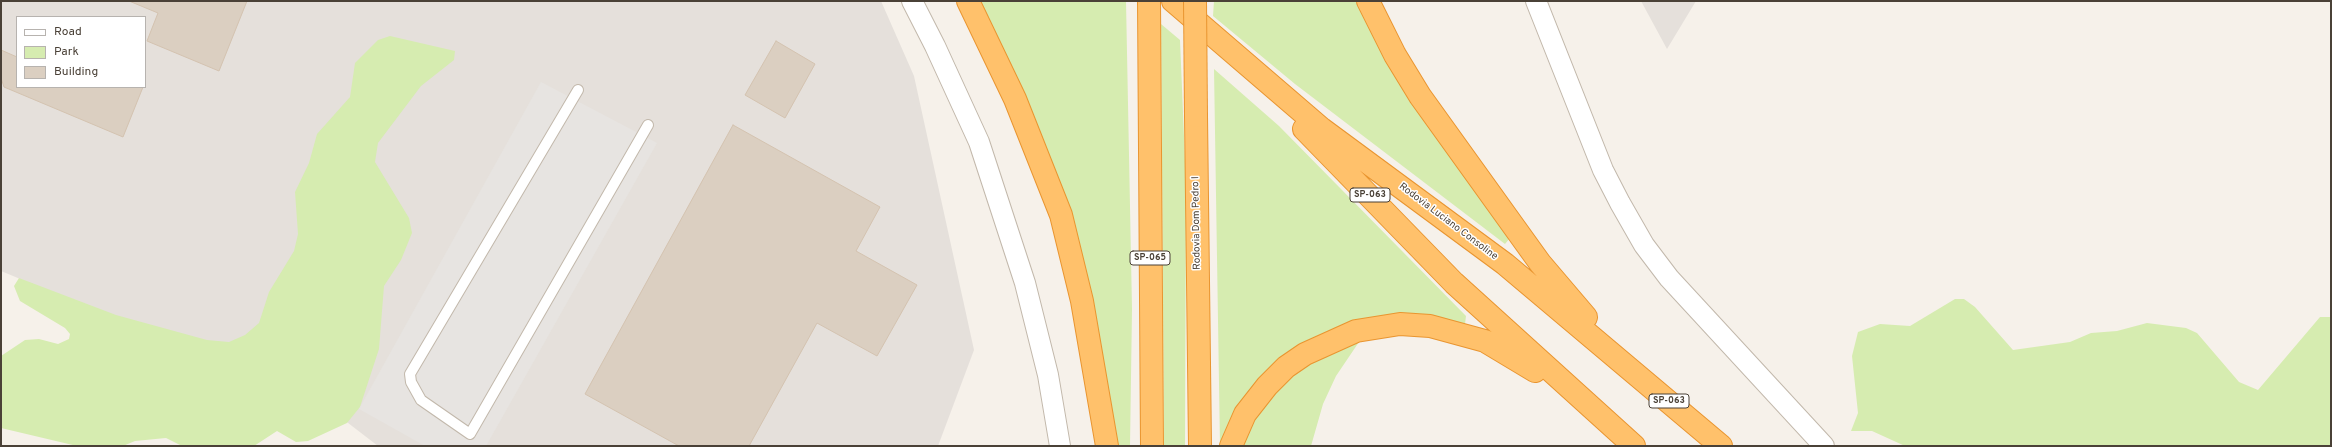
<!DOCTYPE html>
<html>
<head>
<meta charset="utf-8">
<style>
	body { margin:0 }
	#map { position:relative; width:2332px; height:447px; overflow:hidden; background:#f6f1ea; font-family:Overpass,sans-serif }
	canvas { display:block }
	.frame { position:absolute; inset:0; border:2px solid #4a4137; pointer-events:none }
	.legend { position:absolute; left:16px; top:16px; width:130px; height:72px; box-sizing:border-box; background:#fff; border:1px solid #b7b3af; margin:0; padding:5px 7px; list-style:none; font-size:12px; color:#4a4137 }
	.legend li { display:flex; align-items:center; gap:8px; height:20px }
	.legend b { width:20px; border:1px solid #b7b3af }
</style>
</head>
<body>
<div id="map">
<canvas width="2332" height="447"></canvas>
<div class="frame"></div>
<ul class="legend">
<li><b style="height:5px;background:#fff"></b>Road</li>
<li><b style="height:11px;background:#d6ecb0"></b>Park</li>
<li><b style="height:11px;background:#dbcfc1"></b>Building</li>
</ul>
</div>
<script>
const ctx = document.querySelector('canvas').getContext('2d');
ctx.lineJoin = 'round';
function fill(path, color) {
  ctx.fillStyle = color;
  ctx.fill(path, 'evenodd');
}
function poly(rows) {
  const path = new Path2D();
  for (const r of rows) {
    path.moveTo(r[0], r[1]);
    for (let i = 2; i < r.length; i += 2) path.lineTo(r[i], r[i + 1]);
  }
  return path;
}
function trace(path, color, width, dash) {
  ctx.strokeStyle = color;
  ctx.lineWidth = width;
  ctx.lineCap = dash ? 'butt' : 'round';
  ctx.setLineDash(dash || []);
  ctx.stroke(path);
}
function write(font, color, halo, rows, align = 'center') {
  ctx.font = font + ' Overpass,sans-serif';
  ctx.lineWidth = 3;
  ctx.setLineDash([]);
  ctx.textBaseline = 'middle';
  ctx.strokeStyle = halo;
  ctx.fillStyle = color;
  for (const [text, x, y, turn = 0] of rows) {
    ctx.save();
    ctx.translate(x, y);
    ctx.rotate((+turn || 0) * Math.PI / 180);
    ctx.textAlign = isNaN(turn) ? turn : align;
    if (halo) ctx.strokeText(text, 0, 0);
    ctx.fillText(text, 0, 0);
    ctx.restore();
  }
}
fill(poly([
	[1,1,881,1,914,76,974,350,938,446,378,446,326,406,1,271],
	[17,17,145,17,145,87,17,87],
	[1641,1,1696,1,1667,49]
]), '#e5e0db');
fill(poly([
	[978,1,1126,1,1132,309,1130,446,1114,446,1054,168,1020,88],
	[1214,1,1358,1,1510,238,1505,244,1295,84,1213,16],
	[1161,24,1180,40,1186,185,1185,446,1164,446],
	[390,36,455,51,454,60,421,86,378,143,375,162,409,218,412,233,401,260,384,286,379,349,360,407,347,423,308,441,296,442,277,431,254,446,182,446,166,438,135,441,123,446,77,446,1,428,1,356,25,340,39,339,58,344,69,339,70,334,65,328,20,301,14,286,19,278,116,315,207,340,229,342,245,335,259,323,269,292,294,251,298,234,295,192,309,163,317,134,350,97,355,63,378,40],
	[1214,69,1279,126,1466,316,1465,324,1450,321,1350,325,1235,416,1220,446],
	[1955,299,1964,299,1975,307,2013,350,2070,342,2091,333,2117,331,2147,323,2186,328,2197,333,2239,382,2258,390,2320,317,2331,317,2331,446,1905,446,1872,431,1851,431,1858,413,1852,356,1858,332,1880,324,1910,326],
	[1361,339,1336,376,1323,404,1311,446,1241,446,1254,420,1287,379,1311,361]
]), '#d6ecb0');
fill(poly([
	[541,82,657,143,486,446,425,446,359,409]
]), '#e7e4e1');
const building = poly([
	[129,1,247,1,219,71,147,41,158,13,129,1],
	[776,41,815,64,785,118,745,95,776,41],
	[1,50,17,57,17,87,143,87,123,137,4,87,1,78,1,50],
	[733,125,880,207,856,251,917,285,877,356,817,323,749,446,679,446,585,394,733,125]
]);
fill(building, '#dbcfc1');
trace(building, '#d4c3b0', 1);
const lane = poly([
	[578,90,410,374,411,382,421,400,470,434,648,125]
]);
const street = poly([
	[912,1,935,46,979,142,1025,283,1048,375,1060,446],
	[1536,1,1603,170,1620,203,1644,245,1669,278,1824,446]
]);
const highway = poly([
	[968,1,1015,99,1061,215,1082,301,1107,446],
	[1149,1,1152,446],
	[1173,1,1322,129,1505,264,1721,446],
	[1368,1,1395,55,1420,96,1540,263,1586,317],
	[1196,116,1200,446],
	[1304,129,1454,283,1634,446],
	[1231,446,1245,414,1267,386,1286,367,1305,354,1356,331,1400,324,1430,326,1485,341,1535,371]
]);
trace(lane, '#c2b8ab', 12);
trace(street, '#c2b8ab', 22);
trace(highway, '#e99530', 24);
trace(lane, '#fff', 10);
trace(street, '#fff', 20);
trace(highway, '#ffc16b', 22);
const highwayBridge = poly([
	[1195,1,1196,116]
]);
trace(highwayBridge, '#e99530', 24, []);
trace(highwayBridge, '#ffc16b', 22);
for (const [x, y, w] of [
	[1370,195,40],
	[1150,258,40],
	[1669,401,40]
]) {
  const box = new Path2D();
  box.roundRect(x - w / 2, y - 7, w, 14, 3);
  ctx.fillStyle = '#fff';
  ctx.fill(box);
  trace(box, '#4a4137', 1);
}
write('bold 9px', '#4a4137', null, [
	["SP-063",1370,195],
	["SP-065",1150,258],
	["SP-063",1669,401]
]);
write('10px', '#4a4137', '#fff', [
	["Rodovia Luciano Consoline",1448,222,37],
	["Rodovia Dom Pedro I",1197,223,-91]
]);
</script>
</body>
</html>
